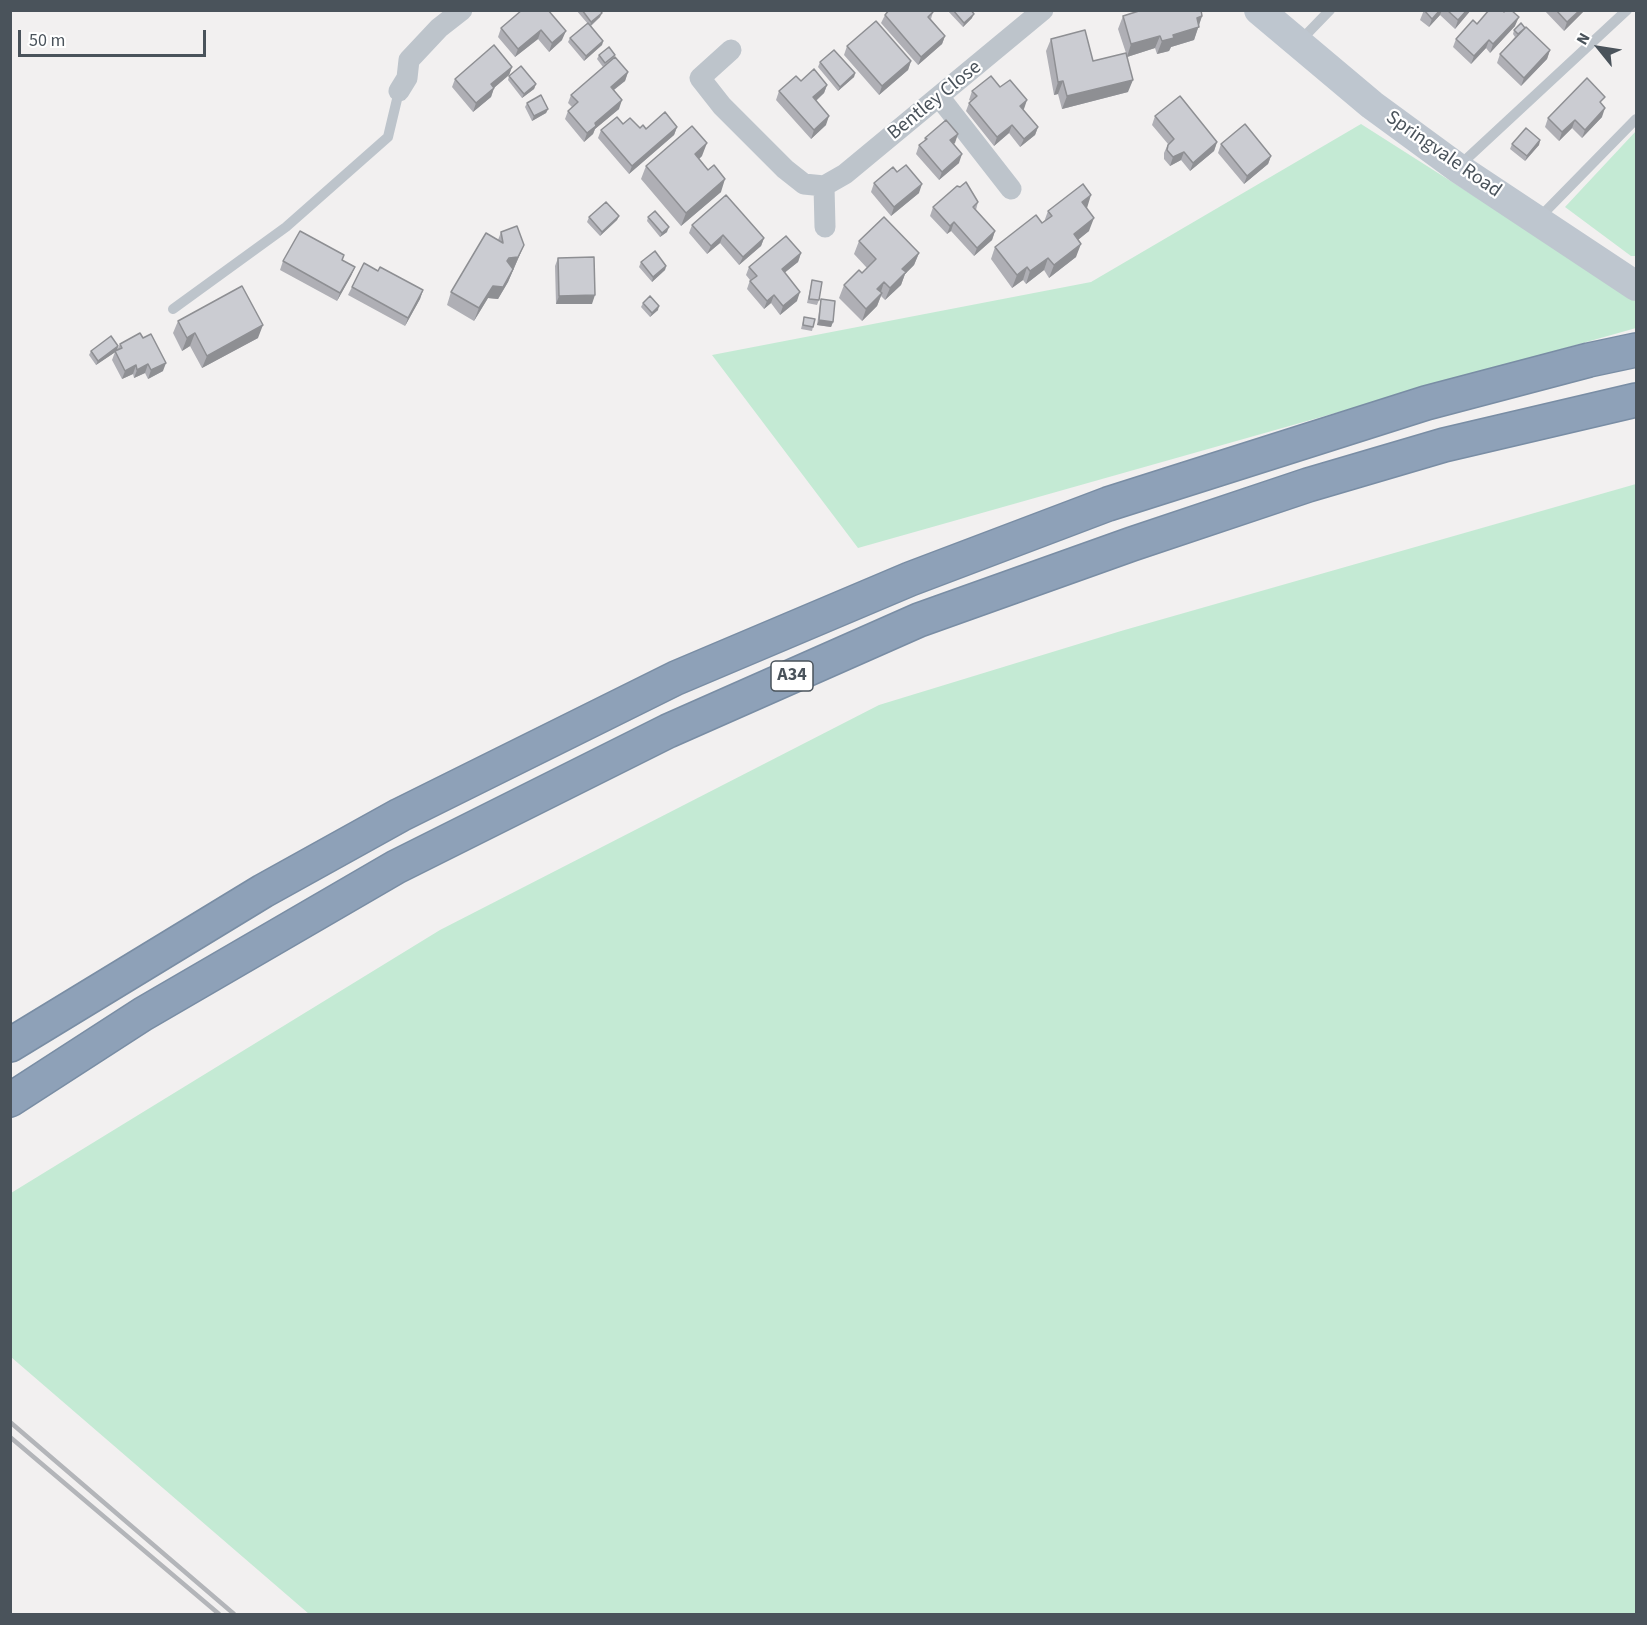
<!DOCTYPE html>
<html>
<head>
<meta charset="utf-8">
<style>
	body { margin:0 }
	#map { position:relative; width:1647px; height:1625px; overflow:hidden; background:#f2f0f0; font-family:"Source Sans 3",sans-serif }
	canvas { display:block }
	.frame { position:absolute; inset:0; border:12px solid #4a535b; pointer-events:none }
	.north { position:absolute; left:1569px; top:18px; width:60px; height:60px; -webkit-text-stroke:4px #fff; paint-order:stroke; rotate:300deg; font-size:16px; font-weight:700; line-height:24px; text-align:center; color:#4a535b }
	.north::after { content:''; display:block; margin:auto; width:21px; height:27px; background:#4a535b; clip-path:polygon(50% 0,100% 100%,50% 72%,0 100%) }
	.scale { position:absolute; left:18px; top:30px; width:188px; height:27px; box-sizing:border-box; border:3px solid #4a535b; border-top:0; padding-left:8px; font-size:18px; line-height:21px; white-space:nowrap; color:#4a535b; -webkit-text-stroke:4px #fff; paint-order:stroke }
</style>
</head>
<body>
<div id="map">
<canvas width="1647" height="1625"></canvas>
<div class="frame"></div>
<div class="north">N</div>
<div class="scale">50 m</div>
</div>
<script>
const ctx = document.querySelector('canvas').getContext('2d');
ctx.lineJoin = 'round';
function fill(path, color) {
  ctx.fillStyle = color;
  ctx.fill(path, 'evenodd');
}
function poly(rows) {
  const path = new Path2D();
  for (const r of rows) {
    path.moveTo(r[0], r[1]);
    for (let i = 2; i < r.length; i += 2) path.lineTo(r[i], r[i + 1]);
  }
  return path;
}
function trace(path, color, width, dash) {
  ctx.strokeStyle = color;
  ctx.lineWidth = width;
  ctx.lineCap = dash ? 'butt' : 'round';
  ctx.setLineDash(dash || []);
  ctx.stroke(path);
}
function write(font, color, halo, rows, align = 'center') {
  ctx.font = font + ' "Source Sans 3",sans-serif';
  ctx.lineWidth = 4.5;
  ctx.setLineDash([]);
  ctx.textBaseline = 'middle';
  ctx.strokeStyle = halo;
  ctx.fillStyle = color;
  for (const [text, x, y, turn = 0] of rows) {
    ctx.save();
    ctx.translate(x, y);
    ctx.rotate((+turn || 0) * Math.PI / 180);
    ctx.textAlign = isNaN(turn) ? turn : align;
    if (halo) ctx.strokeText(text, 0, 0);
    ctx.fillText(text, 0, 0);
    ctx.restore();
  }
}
fill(poly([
	[1361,124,1636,299,1636,328,858,548,712,355,1091,282],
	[1636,131,1636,256,1631,256,1565,207],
	[1636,484,1636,1614,309,1614,11,1357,11,1193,440,930,879,705,1121,631]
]), '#c4ead4');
const highway = poly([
	[10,1045,263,891,400,815,676,678,910,579,1108,504,1426,403,1589,360,1636,350],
	[10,1100,143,1014,396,867,668,731,919,620,1132,544,1308,485,1444,445,1636,400]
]);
trace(highway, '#798da4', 36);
trace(poly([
	[1300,41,1330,10],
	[1460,165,1627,10],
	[1539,218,1636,119],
	[173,309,286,227,388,137,399,91]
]), '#bdc4cb', 10);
trace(poly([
	[731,50,700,78,722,106,785,169,804,184,824,186,845,174,1043,10],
	[399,91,407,78,409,60,439,28,462,10],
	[940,98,1011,189],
	[824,186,825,227]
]), '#bdc4cb', 21);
trace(poly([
	[1259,10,1372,105,1458,168,1636,286]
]), '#bec6cf', 30);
trace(highway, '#8ea1b8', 33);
trace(poly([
	[10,1422,234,1614],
	[10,1437,219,1614]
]), '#b3b5b9', 4.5);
fill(poly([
	[522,10,562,40,549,52,538,39,515,57,498,37,501,28],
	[576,10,600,10,600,17,591,26,603,41,602,45,584,61,568,42,570,38,588,24],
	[947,10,971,10,972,18,963,27],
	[1424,10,1471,10,1455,29,1440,15,1429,27,1420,20],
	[1544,10,1585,10,1564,31],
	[933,12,931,19,945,36,942,44,918,65,881,23,885,15],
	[1123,16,1202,16,1194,40,1171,47,1169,51,1157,54,1155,48,1127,57,1128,92,1062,109,1058,94,1054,95,1046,51,1051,39,1093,61,1126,53,1118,29],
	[1477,24,1515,26,1490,53,1486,48,1471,64,1453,47,1456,39],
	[1525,28,1550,50,1547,59,1521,86,1497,63,1500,54,1515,37,1513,34,1514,30],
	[847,46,911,61,908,70,879,95,844,55],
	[599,55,615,55,614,57,628,72,625,81,614,90,619,109,595,129,593,134,584,142,565,119,568,111,572,107,568,103,571,95,603,67,597,59],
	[820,62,855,73,854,77,838,91,818,67],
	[512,67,509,75,494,88,491,97,473,112,452,87,455,79],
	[509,76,536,84,534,89,522,98,508,80],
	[801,81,827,85,824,93,816,101,826,125,811,139,776,100,779,91],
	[1000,87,1024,109,1023,110,1038,127,1035,135,1020,147,1009,133,994,146,966,111,969,103,971,101,969,100,972,91],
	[527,103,548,109,546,113,532,121,525,107],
	[1602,105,1602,117,1582,138,1572,128,1559,141,1545,127,1548,118],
	[1155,116,1217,142,1214,151,1190,171,1181,160,1170,166,1164,159,1164,153,1168,144,1152,125],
	[623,124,640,128,677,127,674,135,629,174,598,138,601,130],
	[925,138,955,143,953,144,959,163,939,180,916,154,919,145,924,142],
	[1540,140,1539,145,1525,161,1510,149,1512,144],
	[1221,144,1271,156,1268,164,1244,184,1218,153],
	[702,156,699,159,721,192,681,226,641,179,646,166],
	[897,172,919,193,891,216,871,192,874,183],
	[978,202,976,210,995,231,992,240,974,256,951,231,947,234,930,216,933,207],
	[1086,208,1089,231,1078,240,1076,257,1049,278,1044,270,1026,284,1023,280,1012,288,991,259,995,247,1044,222,1048,211],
	[619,216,617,220,600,236,587,222,589,217],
	[648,217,667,232,660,237,647,221],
	[692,225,764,238,761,246,739,265,720,243,707,254,689,233],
	[501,232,524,245,508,282,498,299,488,298,474,321,447,305,451,292,498,240],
	[859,241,919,253,914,265,905,274,901,285,885,300,881,296,877,306,862,321,839,298,844,285,862,273,867,268,854,254],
	[801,253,798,262,784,273,797,301,780,315,771,303,764,309,747,289,750,280,746,275,749,267],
	[344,255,342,260,355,267,351,276,337,301,280,270,283,261],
	[558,258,592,304,556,304,555,266],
	[641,262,666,266,665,270,652,282,639,267],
	[378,271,423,290,420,299,405,326,348,295,352,287],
	[812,280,819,300,817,305,807,303],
	[821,299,833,322,831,327,817,325,820,304],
	[643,303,658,310,650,317,641,307],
	[804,317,813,327,812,331,801,329],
	[178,321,258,338,202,368,190,346,182,351,173,333],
	[120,344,163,371,148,379,145,373,134,378,133,374,122,379,112,360,115,352,96,365,89,355,91,351,118,346,117,350]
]), '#afafb5');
fill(poly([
	[1440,10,1442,10,1440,15,1429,27,1432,19],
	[1467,10,1471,10,1455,29,1458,20],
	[1580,10,1585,10,1564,31,1567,22],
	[602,13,600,17,590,26,591,22],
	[974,14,972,18,963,27,964,23],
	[1202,16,1194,40,1171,47,1169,51,1157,54,1162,41,1197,18],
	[1519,17,1515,26,1490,53,1493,44],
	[541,30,538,39,515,57,518,49],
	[566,31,562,40,549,52,552,43],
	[945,36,942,44,918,65,921,57],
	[1160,36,1155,48,1127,57,1131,44],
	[1489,40,1486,48,1471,64,1474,56],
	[603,41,602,45,584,61,586,56],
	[1550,50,1547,59,1521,86,1524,78],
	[911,61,908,70,879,95,882,86],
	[512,67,509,75,488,93,491,84],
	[628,72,625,81,607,95,611,87],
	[855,73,854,77,838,91,840,87],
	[1133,80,1128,92,1062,109,1067,96],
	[1063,81,1058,94,1054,95,1058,82],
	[536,84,534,89,522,98,524,94],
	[827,85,824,93,810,106,813,97],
	[494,88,491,97,473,112,476,103],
	[622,100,619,109,595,129,593,134,584,142,587,133,595,123],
	[1027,100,1024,109,1017,114,1020,106],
	[1605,108,1602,117,1582,138,1585,130],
	[548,109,546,113,532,121,534,116],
	[829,116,826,125,811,139,814,130],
	[1575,120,1572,128,1559,141,1562,132],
	[1012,125,1009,133,994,146,997,137],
	[677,127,674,135,629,174,632,166],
	[1038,127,1035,135,1020,147,1024,139],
	[958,134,955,143,947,149,950,140],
	[1540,140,1539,145,1525,161,1527,156],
	[1217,142,1214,151,1190,171,1193,163],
	[707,143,702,156,690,167,695,154],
	[1184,152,1181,160,1170,166,1173,157],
	[962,154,959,163,939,180,942,172],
	[1271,156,1268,164,1244,184,1247,176],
	[725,179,721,192,681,226,686,213],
	[922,184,919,193,891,216,894,207],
	[1091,195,1087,208,1077,215,1082,202],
	[619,216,617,220,600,236,602,232],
	[1094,218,1089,231,1069,247,1074,234],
	[954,222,951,231,947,234,950,226],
	[669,227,667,232,660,237,662,233],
	[995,231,992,240,974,256,977,248],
	[723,235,720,243,707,254,711,246],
	[764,238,761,246,739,265,743,257],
	[1081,244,1076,257,1049,278,1054,265],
	[524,245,508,282,498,299,488,298,474,321,479,308,507,261],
	[801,253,798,262,778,278,782,269],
	[919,253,914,265,905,274,901,285,885,300,890,288,902,269],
	[1048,258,1044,270,1026,284,1030,271],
	[666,266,665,270,652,282,653,277],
	[355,267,351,276,337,301,340,293],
	[1027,267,1023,280,1012,288,1017,275],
	[884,282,880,295,877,289],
	[423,290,420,299,405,326,408,318],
	[800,292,797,301,780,315,783,306],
	[882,293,877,306,862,321,866,309],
	[595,295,592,304,556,304,559,296],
	[774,295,771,303,764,309,767,301],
	[659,306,658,310,650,317,652,313],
	[819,320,833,322,831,327,817,325],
	[263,325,258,338,202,368,207,356],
	[195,333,190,346,182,351,187,338],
	[118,346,117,351,96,365,98,361],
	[166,363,163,371,148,379,151,370],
	[148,364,145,373,134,378,137,370],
	[136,365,133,374,122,379,125,371]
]), '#8e8f93');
const building = poly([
	[522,10,548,10,566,31,552,43,541,30,518,49,501,28,522,10],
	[582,10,600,10,602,13,591,22,582,10],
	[889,10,932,10,933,12,928,17,945,36,921,57,885,15,889,10],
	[953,10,971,10,974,14,964,23,953,10],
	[1142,10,1201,10,1202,16,1197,18,1199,27,1173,35,1174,38,1162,41,1160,36,1131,44,1123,16,1142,10],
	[1424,10,1440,10,1432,19,1424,10],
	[1447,10,1467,10,1458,20,1447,10],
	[1489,10,1502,10,1504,12,1506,10,1511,10,1519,17,1493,44,1489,40,1474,56,1456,39,1473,20,1477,24,1489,10],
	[1556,10,1580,10,1567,22,1556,10],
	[876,21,911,61,882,86,847,46,876,21],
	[588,23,603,41,586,56,570,38,588,23],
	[1521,23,1525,28,1518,34,1514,30,1521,23],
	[1526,27,1550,50,1524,78,1500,54,1526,27],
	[1085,30,1093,61,1126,53,1133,80,1067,96,1063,81,1058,82,1051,39,1085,30],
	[494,45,512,67,491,84,494,88,476,103,455,79,494,45],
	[609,47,615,55,605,63,599,55,609,47],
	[834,50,855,73,840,87,820,62,834,50],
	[615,57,628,72,611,87,622,100,595,123,596,126,587,133,568,111,578,102,571,95,615,57],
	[521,66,536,84,524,94,509,76,521,66],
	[814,69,827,85,813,97,829,116,814,130,779,91,796,76,801,81,814,69],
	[991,76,1000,87,1010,80,1027,100,1020,106,1038,127,1024,139,1012,125,997,137,969,103,977,96,972,91,991,76],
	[1587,78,1605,97,1600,102,1605,108,1585,130,1575,120,1562,132,1548,118,1587,78],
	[541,95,548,109,534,116,527,103,541,95],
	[1180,96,1217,142,1193,163,1184,152,1173,157,1167,150,1168,145,1174,139,1155,116,1180,96],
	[665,112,677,127,632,166,601,130,617,117,623,124,630,118,640,128,643,125,646,129,665,112],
	[946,120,958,134,950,140,962,154,942,172,919,145,927,139,925,138,946,120],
	[1245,124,1271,156,1247,176,1221,144,1245,124],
	[692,126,707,143,695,154,708,170,714,165,725,179,686,213,646,166,692,126],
	[1526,128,1540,140,1527,156,1512,144,1526,128],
	[906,165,922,184,894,207,874,183,893,167,897,172,906,165],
	[966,182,978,202,973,207,995,231,977,248,954,222,950,226,933,207,957,186,960,187,966,182],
	[1083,184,1091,195,1082,202,1094,218,1074,234,1081,244,1054,265,1048,258,1030,271,1027,267,1017,275,995,247,1036,215,1042,223,1052,216,1048,211,1083,184],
	[726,195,764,238,743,257,723,235,711,246,692,225,726,195],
	[606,202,619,216,602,232,589,217,606,202],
	[655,211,669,227,662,233,648,217,655,211],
	[884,217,919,253,902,269,906,272,890,288,884,282,877,289,882,293,866,309,844,285,859,270,862,273,876,259,859,241,884,217],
	[517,226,524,245,518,257,509,258,507,261,513,269,503,287,493,286,479,308,451,292,486,233,503,243,501,232,517,226],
	[300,231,344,255,342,260,355,267,340,293,283,261,300,231],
	[786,236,801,253,782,269,800,292,783,306,774,295,767,301,750,281,757,276,749,267,786,236],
	[655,251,666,266,653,277,641,262,655,251],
	[594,257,595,295,559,296,558,258,594,257],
	[364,263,378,271,380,267,423,290,408,318,352,287,364,263],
	[812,280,822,282,819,300,809,299,812,280],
	[242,286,263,325,207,356,195,333,187,338,178,321,242,286],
	[650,296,659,306,652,313,643,303,650,296],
	[821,299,835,301,833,322,819,320,821,299],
	[804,317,815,319,813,327,803,325,804,317],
	[140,333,143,338,151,334,166,363,151,370,148,364,137,370,136,365,125,371,115,351,122,348,120,344,140,333],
	[111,336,118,346,98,361,91,351,111,336]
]);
fill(building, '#cbccd2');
trace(building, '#8e8f93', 1.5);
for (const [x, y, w] of [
	[792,676,42]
]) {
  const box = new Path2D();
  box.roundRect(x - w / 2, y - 15, w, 30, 4.5);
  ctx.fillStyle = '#fff';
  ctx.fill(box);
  trace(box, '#4a535b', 1.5);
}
write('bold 18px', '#4a535b', null, [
	["A34",792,676]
]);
write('20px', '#4a535b', '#fff', [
	["Bentley Close",935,101,-39],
	["Springvale Road",1443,155,35]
]);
</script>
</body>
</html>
